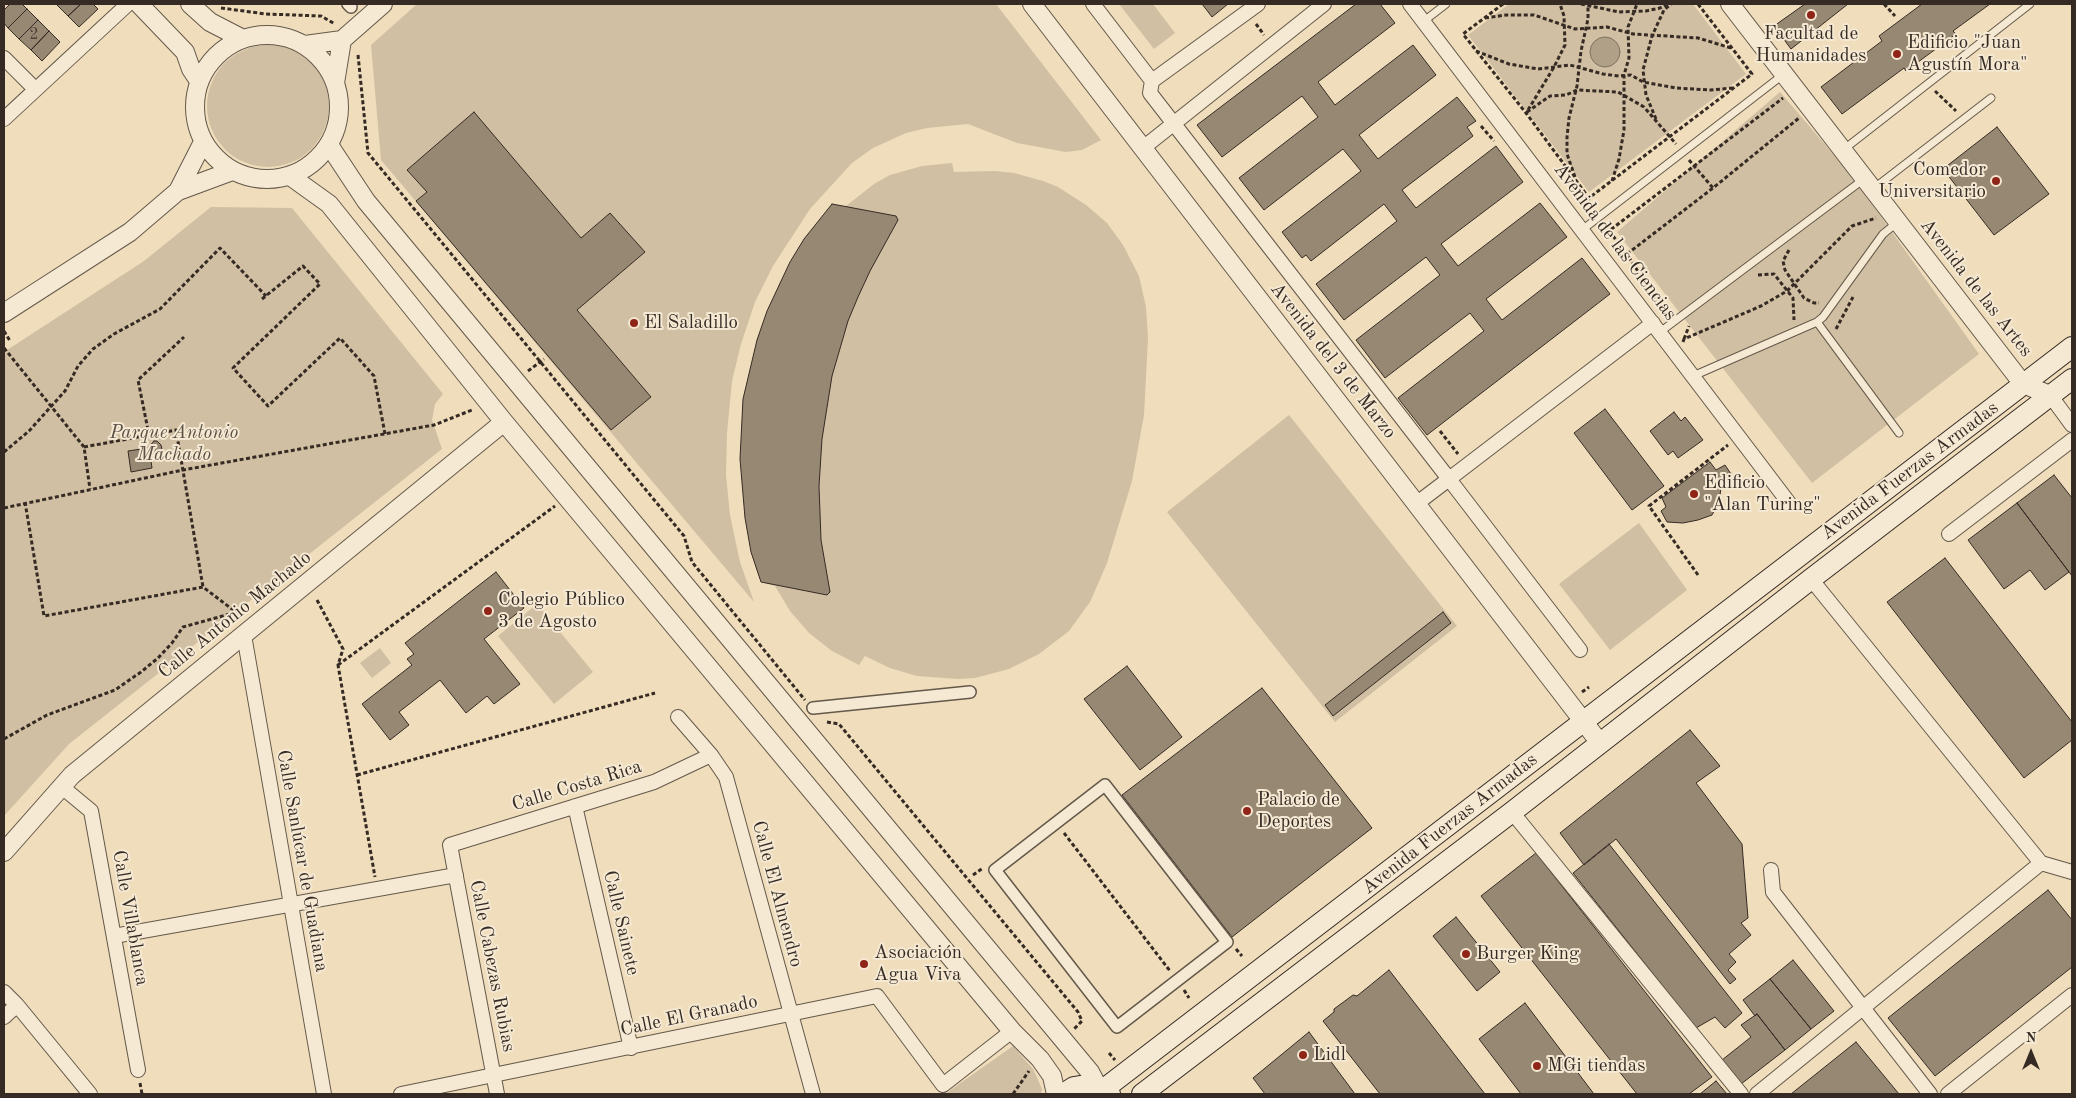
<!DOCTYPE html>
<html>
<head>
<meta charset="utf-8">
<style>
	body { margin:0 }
	#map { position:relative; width:2076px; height:1098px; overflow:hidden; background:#efddbc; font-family:"Old Standard TT",serif }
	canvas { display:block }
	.frame { position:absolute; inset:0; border:5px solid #362b24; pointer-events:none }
	.north { position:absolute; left:2006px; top:1028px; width:50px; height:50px; -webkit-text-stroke:4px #f5e9d3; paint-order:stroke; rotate:0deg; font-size:14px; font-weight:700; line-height:20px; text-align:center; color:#362b24 }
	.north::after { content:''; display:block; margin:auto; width:18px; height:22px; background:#362b24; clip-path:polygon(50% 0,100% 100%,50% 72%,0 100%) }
</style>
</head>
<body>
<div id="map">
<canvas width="2076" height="1098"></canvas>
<div class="frame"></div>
<div class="north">N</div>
</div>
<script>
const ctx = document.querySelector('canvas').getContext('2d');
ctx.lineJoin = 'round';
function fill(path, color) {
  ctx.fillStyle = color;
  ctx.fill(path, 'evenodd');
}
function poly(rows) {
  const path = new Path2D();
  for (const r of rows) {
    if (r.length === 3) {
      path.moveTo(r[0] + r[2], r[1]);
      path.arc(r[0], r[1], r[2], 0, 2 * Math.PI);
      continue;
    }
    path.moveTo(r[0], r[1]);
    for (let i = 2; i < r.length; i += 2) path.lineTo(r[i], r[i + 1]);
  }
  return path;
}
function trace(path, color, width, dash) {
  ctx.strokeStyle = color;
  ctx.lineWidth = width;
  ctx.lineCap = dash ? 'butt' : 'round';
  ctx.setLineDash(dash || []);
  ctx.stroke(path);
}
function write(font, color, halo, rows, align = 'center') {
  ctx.font = font + ' "Old Standard TT",serif';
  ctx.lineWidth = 4;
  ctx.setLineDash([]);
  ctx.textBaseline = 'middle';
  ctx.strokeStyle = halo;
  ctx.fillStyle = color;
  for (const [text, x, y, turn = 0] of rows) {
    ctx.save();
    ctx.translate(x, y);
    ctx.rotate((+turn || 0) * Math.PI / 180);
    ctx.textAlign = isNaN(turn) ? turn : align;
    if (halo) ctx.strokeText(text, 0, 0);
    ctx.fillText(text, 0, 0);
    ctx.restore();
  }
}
fill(poly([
	[417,4,996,4,1101,140,1082,150,1066,152,1017,143,968,124,927,128,906,133,873,148,852,163,810,209,773,266,755,302,741,344,732,381,727,433,726,475,730,515,740,562,754,602,381,160,371,45],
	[1119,4,1153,4,1175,33,1154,49],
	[1509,4,1693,4,1746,74,1589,192,1468,35],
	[268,106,61],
	[1780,92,1852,176,1979,354,1812,483,1617,232],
	[952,163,954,172,995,171,1014,173,1043,181,1058,187,1086,205,1107,223,1123,245,1139,276,1146,307,1148,338,1144,415,1132,481,1107,563,1090,602,1069,631,1039,654,1009,669,975,678,958,679,917,676,890,668,865,656,859,665,832,651,809,633,790,611,775,586,761,582,751,552,745,518,740,459,743,399,757,340,779,284,804,239,832,204,846,206,874,184,890,175,922,166],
	[211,207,292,208,443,394,435,404,432,420,442,449,69,744,4,816,4,352,144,261],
	[1289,415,1457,626,1335,722,1167,512],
	[1639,523,1687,590,1610,650,1559,584],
	[537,604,593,672,554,704,498,636],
	[380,648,391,663,372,678,360,663],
	[1013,1046,1033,1069,1042,1089,1041,1094,945,1094]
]), '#d0bfa2');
const water = poly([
	[1605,52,15]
]);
fill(water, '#b0a088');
trace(water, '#7f7160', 1);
const building = poly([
	[10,4,22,4,27,9,8,28,4,23,4,10,10,4],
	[58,4,81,4,68,16,57,5,58,4],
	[81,4,93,4,98,9,79,27,68,16,81,4],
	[1202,4,1228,4,1212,17,1202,4],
	[1356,4,1380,4,1395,23,1318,82,1335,105,1413,45,1436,75,1359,135,1378,159,1457,97,1476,121,1467,127,1473,136,1402,190,1416,208,1496,146,1523,182,1441,244,1458,266,1540,203,1567,237,1486,299,1502,320,1582,258,1610,294,1427,435,1398,398,1484,331,1470,313,1385,378,1356,340,1440,275,1426,257,1344,320,1316,284,1397,221,1384,204,1311,261,1306,255,1302,258,1282,232,1361,171,1343,149,1264,210,1239,178,1318,117,1302,96,1222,157,1197,125,1356,4],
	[1805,4,1848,4,1791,49,1774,26,1805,4],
	[1922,4,1990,4,1953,31,1956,34,1906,71,1904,68,1842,114,1821,87,1882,41,1879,36,1922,4],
	[27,9,38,20,19,39,8,28,27,9],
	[38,20,49,31,31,50,19,39,38,20],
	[49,31,60,42,42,61,31,50,49,31],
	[474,112,581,238,610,213,645,252,577,310,651,397,611,430,416,201,427,192,407,170,474,112],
	[1997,127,2049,194,1994,235,1943,169,1997,127],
	[832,204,896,216,898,220,870,271,858,297,848,321,832,376,822,439,819,486,821,540,830,592,827,595,761,582,751,552,745,518,740,459,743,399,757,340,767,311,790,262,804,239,832,204],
	[1605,409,1664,486,1632,510,1574,433,1605,409],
	[1674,412,1681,421,1685,417,1703,440,1678,458,1673,451,1668,455,1650,431,1674,412],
	[154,441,157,441,161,445,163,453,150,454,152,468,131,472,128,451,148,448,154,441],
	[1710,462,1716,470,1725,465,1731,474,1722,481,1719,502,1712,515,1698,520,1683,523,1667,522,1661,511,1666,507,1662,498,1710,462],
	[2054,475,2072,498,2072,576,2017,503,2054,475],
	[2017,503,2069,572,2045,590,2030,570,2004,589,1968,540,2017,503],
	[1945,558,2072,722,2072,740,2024,778,1887,602,1945,558],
	[496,572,524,608,484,639,520,684,494,704,487,696,466,713,440,680,399,712,409,725,390,740,362,704,412,665,407,659,414,654,405,643,496,572],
	[1443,612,1451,623,1333,716,1325,705,1443,612],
	[1127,666,1182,737,1140,770,1084,699,1127,666],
	[1262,688,1372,828,1232,937,1122,795,1262,688],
	[1690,730,1720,766,1696,783,1742,844,1748,918,1741,923,1751,935,1729,954,1736,962,1728,970,1736,979,1730,984,1616,839,1584,865,1560,833,1690,730],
	[1609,844,1742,1013,1725,1028,1715,1017,1696,1028,1573,873,1609,844],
	[1536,853,1712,1077,1689,1094,1637,1094,1481,896,1536,853],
	[2048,890,2072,920,2072,967,1935,1076,1888,1018,2048,890],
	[1456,917,1500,972,1477,991,1433,936,1456,917],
	[1793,960,1834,1011,1811,1029,1770,979,1793,960],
	[1389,970,1485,1094,1380,1094,1323,1021,1334,1012,1334,1009,1353,995,1357,996,1389,970],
	[1770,979,1811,1029,1785,1050,1757,1014,1755,1016,1743,1000,1770,979],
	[1525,1003,1594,1094,1521,1094,1479,1039,1525,1003],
	[1757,1014,1785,1050,1741,1084,1722,1060,1751,1037,1741,1025,1757,1014],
	[1309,1032,1355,1094,1265,1094,1253,1078,1309,1032],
	[1856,1042,1899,1094,1791,1094,1856,1042],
	[1716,1081,1727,1094,1700,1094,1716,1081]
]);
fill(building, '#968873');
trace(building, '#362b24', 1);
const service = poly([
	[1424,21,1446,4],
	[1843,150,2030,4],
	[1873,189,1991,98],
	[1582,230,1784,74],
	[1817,322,1899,433],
	[1660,332,1864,179],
	[1693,376,1817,322,1823,317,1883,234,1898,222]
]);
const pedestrian = poly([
	[348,4,351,7],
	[813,708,970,692],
	[1105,785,1227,942,1117,1027,995,870,1105,785]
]);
const minor = poly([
	[1093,4,1152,81,1258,4],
	[1410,4,1789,503],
	[4,58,35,89],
	[1152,81,1150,93,1449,479,1653,323],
	[4,119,128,4],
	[1143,148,1324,4],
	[2050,395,2072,425],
	[1416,504,1449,479,1580,650],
	[1949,534,2072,440],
	[1811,579,2041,863,2072,872],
	[244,635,324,1094],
	[678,717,711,755,726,777,813,1094],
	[62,787,91,811,138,1070],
	[575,806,631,1048],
	[1512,812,1741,1094],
	[1771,870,1773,892,1930,1094],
	[114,936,456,875],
	[4,992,17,1005,90,1094],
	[4,1017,17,1005],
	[401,1094,877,996,943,1085,1012,1031],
	[497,1094,450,845,654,782,711,755],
	[1757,1094,2041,863],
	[1948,1094,2072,995]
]);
const tertiary = poly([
	[139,4,185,52,191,69,199,81],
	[190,4,210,22,243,39],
	[1032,4,1600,743],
	[1730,4,2023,384,2050,395],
	[267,107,72],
	[305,45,342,40,383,4],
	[335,83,342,40],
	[329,145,366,201,1090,1072,1098,1087],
	[290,176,329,204,504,422,1012,1031,1040,1059,1052,1076,1056,1094],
	[178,191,203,142],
	[4,313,130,232,178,191,232,171],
	[4,852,72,775,504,422]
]);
const secondary = poly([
	[1104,1089,2072,347],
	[1063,1094,1074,1087,1086,1085,1098,1087,1110,1094],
	[1142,1094,1512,812,1811,579,2072,379]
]);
trace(service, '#64584a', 9);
trace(pedestrian, '#64584a', 14);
trace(minor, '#64584a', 16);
trace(tertiary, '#64584a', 20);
trace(secondary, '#362b24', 22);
trace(poly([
	[1503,4,1463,34,1526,113,1589,198,1752,74,1698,4],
	[1581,4,1619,12,1646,11,1660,8,1667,4],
	[1884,4,1895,16],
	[221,8,266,14,321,16,335,24],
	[1485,18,1506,15,1534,15,1575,29,1607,27,1633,34,1698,38,1731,48],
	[1256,24,1264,35],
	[1476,51,1509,64,1538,69,1570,65,1603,74,1619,76,1631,75,1643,82,1676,88,1710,90,1733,88],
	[358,55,368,153,684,536,692,562,805,700],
	[1935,91,1956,111],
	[1528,110,1554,67,1565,45,1564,16,1560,4],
	[1527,112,1550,96,1566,95,1577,90,1618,92,1644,107,1676,144],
	[1656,119,1646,95,1643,70,1652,36,1664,10,1671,4],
	[1481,126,1494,141],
	[1689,160,1713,188],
	[1575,177,1567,154,1567,137,1569,118,1577,86,1581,51,1588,19,1588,4],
	[1612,181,1619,159,1624,130,1624,75,1629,58,1628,27,1637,4],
	[1589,212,1587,210,1589,198],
	[1789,250,1783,261,1785,270,1804,298,1814,303,1819,303],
	[1627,254,1713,188,1799,118],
	[1758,275,1774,274,1793,298,1794,320],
	[262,299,303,266,320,284,233,368,268,406,340,338,374,376,385,434],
	[1669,312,1658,303,1627,254,1609,231,1783,98],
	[1836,329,1853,297],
	[4,331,10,341],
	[1684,339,1689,326],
	[1683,342,1684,339,1761,306,1787,291,1852,226,1876,218],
	[4,348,84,447,90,489],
	[528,371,544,359],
	[1440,431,1458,454],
	[149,435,176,430,203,587],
	[84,447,149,435,138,380,184,337],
	[4,452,29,431,65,391,78,366,93,349,114,334,160,309,220,248,266,296],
	[25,502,44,616,203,587,241,616],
	[4,508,183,470,434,425,472,410],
	[1698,575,1649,506,1728,445],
	[317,600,343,649,338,665,375,877],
	[338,665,555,506],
	[1582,692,1589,687],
	[827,722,839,724,1078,1012,1082,1021,1074,1029],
	[4,739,47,715,115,690,141,672,158,658,172,643,183,627,237,612],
	[357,775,655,693],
	[1064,833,1170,971],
	[973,875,983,868],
	[1236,949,1242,956],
	[1184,990,1189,998],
	[1109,1053,1115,1060],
	[140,1083,142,1094],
	[1013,1094,1029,1071]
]), '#362b24', 3, [4, 2.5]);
trace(service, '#f5e9d3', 7);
trace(pedestrian, '#f5e9d3', 11);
trace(minor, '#f5e9d3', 14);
trace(tertiary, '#f5e9d3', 18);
trace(secondary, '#f5e9d3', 20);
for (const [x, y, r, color] of [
	[1811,15,5,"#8f2418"],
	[1897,54,5,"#8f2418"],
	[1996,181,5,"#8f2418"],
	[634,323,5,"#8f2418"],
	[1694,494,5,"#8f2418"],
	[488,611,5,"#8f2418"],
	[1247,811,5,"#8f2418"],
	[1466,954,5,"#8f2418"],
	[864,964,5,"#8f2418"],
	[1303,1055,5,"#8f2418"],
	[1537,1066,5,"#8f2418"]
]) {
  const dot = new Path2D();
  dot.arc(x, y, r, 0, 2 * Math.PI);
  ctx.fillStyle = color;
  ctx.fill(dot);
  trace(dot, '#f5e9d3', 2);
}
write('16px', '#4e4238', null, [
	["2",34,35]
]);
write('19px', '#362b24', '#f5e9d3', [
	["Facultad de",1811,34,"center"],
	["Humanidades",1811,56,"center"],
	["Edificio \"Juan",1907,43],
	["Agustín Mora\"",1907,65],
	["Comedor",1986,170,"right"],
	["Universitario",1986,192,"right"],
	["El Saladillo",644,323],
	["Edificio",1704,483],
	["\"Alan Turing\"",1704,505],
	["Colegio Público",498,600],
	["3 de Agosto",498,622],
	["Palacio de",1257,800],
	["Deportes",1257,822],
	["Asociación",874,953],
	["Agua Viva",874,975],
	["Burger King",1476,954],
	["Lidl",1313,1055],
	["MGi tiendas",1547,1066]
], 'left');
write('19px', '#362b24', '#f5e9d3', [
	["Avenida de las Ciencias",1615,242,53],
	["Avenida de las Artes",1976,288,52],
	["Avenida del 3 de Marzo",1333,361,52],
	["Avenida Fuerzas Armadas",1910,471,-37],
	["Calle Antonio Machado",235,615,-39],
	["Calle Costa Rica",577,786,-17],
	["Avenida Fuerzas Armadas",1450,824,-38],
	["Calle Sanlúcar de Guadiana",302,861,80],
	["Calle El Almendro",777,894,75],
	["Calle Villablanca",130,918,80],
	["Calle Sainete",621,923,77],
	["Calle Cabezas Rubias",492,966,79],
	["Calle El Granado",689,1016,-12]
]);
write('italic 19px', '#5c5044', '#f5e9d3', [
	["Parque Antonio",174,433],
	["Machado",174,455]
]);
</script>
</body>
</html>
